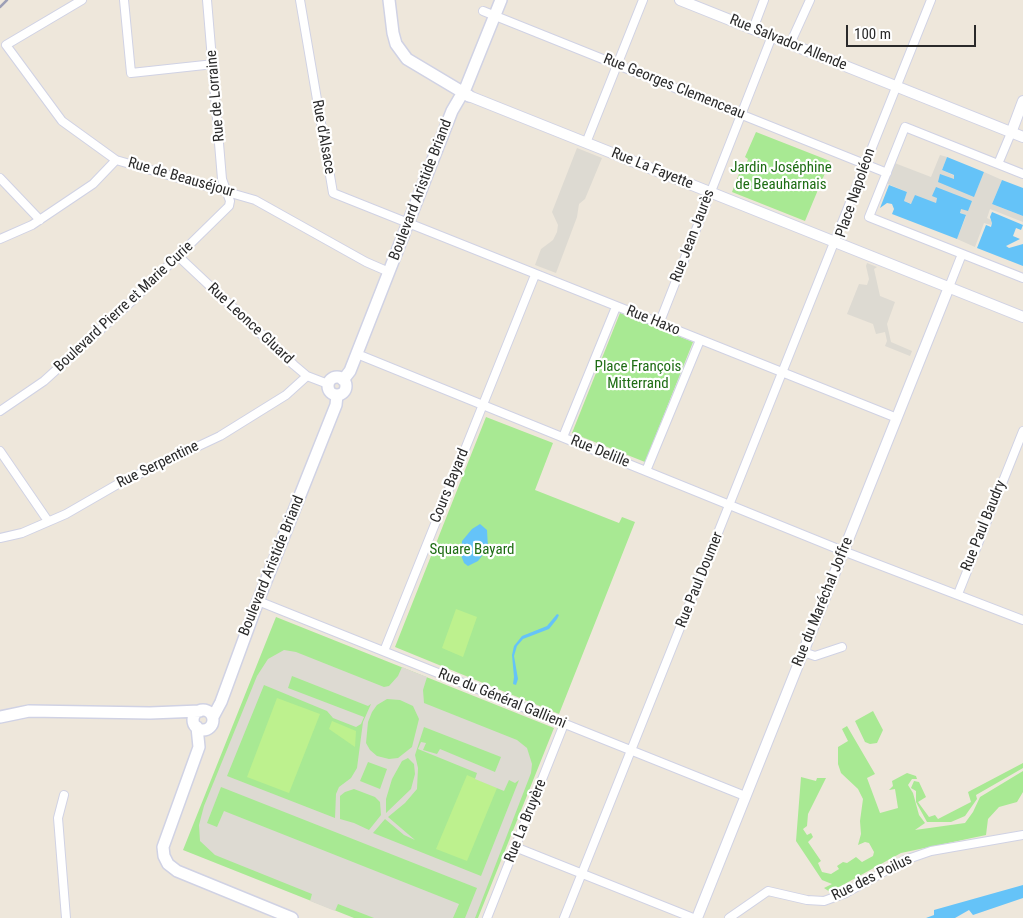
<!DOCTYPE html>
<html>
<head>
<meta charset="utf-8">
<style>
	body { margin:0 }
	#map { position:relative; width:1023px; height:918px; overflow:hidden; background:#eee7db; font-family:"Roboto Condensed",sans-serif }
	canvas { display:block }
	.scale { position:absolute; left:846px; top:25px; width:130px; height:22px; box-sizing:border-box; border:2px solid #2a2a2a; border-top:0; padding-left:6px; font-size:15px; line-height:18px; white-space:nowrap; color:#2a2a2a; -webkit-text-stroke:4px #fff; paint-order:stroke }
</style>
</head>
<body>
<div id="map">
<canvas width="1023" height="918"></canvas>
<div class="scale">100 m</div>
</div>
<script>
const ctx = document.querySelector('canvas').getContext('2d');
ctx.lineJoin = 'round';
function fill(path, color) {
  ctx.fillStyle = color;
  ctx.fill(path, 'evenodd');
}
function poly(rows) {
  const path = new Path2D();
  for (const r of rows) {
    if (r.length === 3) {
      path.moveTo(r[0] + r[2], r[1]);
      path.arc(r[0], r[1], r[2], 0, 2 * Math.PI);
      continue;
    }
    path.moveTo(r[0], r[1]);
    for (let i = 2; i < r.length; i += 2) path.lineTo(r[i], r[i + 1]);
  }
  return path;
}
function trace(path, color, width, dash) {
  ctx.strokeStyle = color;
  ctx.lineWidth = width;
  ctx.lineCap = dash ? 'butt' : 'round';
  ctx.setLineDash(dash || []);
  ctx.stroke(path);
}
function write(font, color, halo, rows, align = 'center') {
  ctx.font = font + ' "Roboto Condensed",sans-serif';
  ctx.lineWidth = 4.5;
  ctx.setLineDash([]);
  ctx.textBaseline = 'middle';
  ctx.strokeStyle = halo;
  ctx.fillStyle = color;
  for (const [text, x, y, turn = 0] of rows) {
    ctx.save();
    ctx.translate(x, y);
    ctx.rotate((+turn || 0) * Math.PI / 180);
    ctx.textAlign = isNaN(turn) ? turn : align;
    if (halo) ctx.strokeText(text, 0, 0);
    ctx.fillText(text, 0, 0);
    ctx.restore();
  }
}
fill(poly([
	[756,132,830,161,805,221,732,192,742,166,745,167,748,159,745,157],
	[620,313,693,342,645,462,572,433],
	[486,417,553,443,535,490,619,523,622,517,635,522,559,714,395,647],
	[276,617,554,728,478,918,354,918,183,850],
	[873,711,883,730,877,743,870,744,865,742,855,721],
	[847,726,875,774,867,778,880,813,898,808,895,789,889,790,893,786,892,781,907,773,916,776,917,779,912,779,908,785,913,793,919,815,925,823,915,830,965,823,973,812,980,797,1023,771,1023,792,1017,802,999,807,988,819,986,835,901,853,830,892,824,888,832,884,822,880,796,841,801,777,816,781,817,778,826,778,808,814,807,826,803,829,807,835,811,833,813,837,808,842,821,861,818,863,822,872,831,874,839,869,837,866,843,862,847,863,856,857,862,862,873,856,874,852,869,843,865,842,858,845,861,834,860,821,863,799,858,789,841,773,838,764,838,747,848,741,842,729],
	[1023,763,1023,768,976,795,977,799,965,816,951,822,927,822,916,802,916,791,911,788,914,781,919,782,926,797,918,802,929,817,935,815,938,819,971,802,968,792]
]), '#a8e993');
fill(poly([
	[456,609,477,617,463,657,442,648],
	[277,698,320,714,289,793,247,777],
	[332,721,356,731,355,747,329,729],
	[467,775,497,788,467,861,436,849]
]), '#bdf18e');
fill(poly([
	[577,148,602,158,585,199,579,204,577,217,556,273,535,265,541,249,553,240,557,232,558,225,552,212],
	[940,155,947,157,942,170,955,176,954,179,974,196,984,172,1002,180,992,204,1023,216,1023,222,990,209,987,218,993,221,991,225,984,223,975,247,957,239,966,216,937,198,936,203,912,204,904,201,907,192,883,182,892,162,931,177],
	[867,263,877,267,874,269,880,296,895,302,887,324,891,342,912,351,910,356,885,346,887,341,885,332,876,334,873,324,847,314,859,284,867,285,869,279,866,266],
	[284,650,296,652,384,687,389,686,398,676,402,667,414,672,427,677,423,690,424,703,517,740,527,748,532,764,531,773,475,918,465,918,477,888,221,787,207,823,217,827,224,811,459,904,453,918,374,918,338,904,335,911,310,901,312,894,215,855,200,841,199,825,204,806,257,676,268,659],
	[292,676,368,706,371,704,363,722,357,768,351,778,339,787,336,794,335,818,227,776,264,685,327,711,333,718,356,727,361,724,364,717,288,688],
	[387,699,400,700,413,706,419,719,412,747,398,758,389,759,377,756,370,750,366,743,368,722,372,712,377,705],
	[424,727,501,757,495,772,440,749,437,754,423,750,426,743,421,742,418,749,477,773,475,779,504,791,509,780,515,783,519,780,481,876,373,833,385,819,404,835,415,840,388,817,405,803,417,789,418,768,415,755],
	[408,758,414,764,415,774,411,789,386,813,386,799,392,779,402,761],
	[368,762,387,769,380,789,360,781],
	[354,789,375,797,380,802,381,815,369,830,354,823,340,819,340,796,345,792]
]), '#dddad2');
fill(poly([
	[947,157,984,172,974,197,938,182,940,174,954,179,954,175,942,170],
	[1002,180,1023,188,1023,216,992,204],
	[889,185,907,192,904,201,911,204,915,195,936,203,937,198,932,196,936,187,972,201,968,211,961,209,960,213,966,215,957,239,892,214,894,209,892,204,887,203,880,208],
	[992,212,1023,225,1021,230,1016,228,1013,236,1020,239,1006,246,1009,248,1023,244,1023,266,977,248,986,225,991,227,992,223,990,217],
	[480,524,487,530,488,548,478,561,468,566,464,563,461,555,462,541,472,529],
	[557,614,559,615,557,619,549,629,523,639,517,646,514,656,518,679,516,685,513,684,514,677,512,655,514,646,522,636,547,626],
	[1023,885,1023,898,973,915,969,910,955,918,926,918,934,915,934,910]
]), '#65c3f8');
const minor = poly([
	[82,0,6,45,62,121,116,160,255,200,366,262,389,272],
	[124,0,131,73,214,64],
	[300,0,333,193,897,418],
	[483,11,887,173],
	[753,29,764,0],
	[790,44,810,0],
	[586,143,643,0],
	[998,164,1011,133],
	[1023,174,905,127,869,217,1023,278],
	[0,178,40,220],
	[0,239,32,225,93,184,116,160],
	[178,256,294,365,307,376,328,384],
	[949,287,962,254],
	[659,324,772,36],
	[357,354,843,551,1023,620],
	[0,411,44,381,133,300,229,206,230,201,222,179,207,0],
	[563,437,616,307],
	[0,451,48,521],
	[646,471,700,340],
	[0,538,22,533,66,514,118,484,220,436,286,395,307,376],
	[958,594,1023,431],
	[258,601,745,796],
	[384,651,535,275],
	[803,652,815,656,842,647],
	[64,795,58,818,66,918],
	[515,847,693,918],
	[487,918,564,724],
	[564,918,931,0],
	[729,918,768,891,807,900,824,901,846,893,905,860,931,851,1023,835]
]);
const tertiary = poly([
	[680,0,1023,137],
	[469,96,1023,317],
	[1011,133,1023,101],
	[697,918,949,287]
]);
const secondary = poly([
	[389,0,393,33,396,44,407,59,469,96],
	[337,386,9],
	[343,380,350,371,452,111,466,87,501,0],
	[203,720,10],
	[0,717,29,711,150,713,200,711],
	[213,717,221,702,258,601,336,405,337,395],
	[197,727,199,747,163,847,164,856,168,864,177,871,292,918]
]);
trace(minor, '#d0d2e4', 10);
trace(tertiary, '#d0d2e4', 12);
trace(secondary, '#d0d2e4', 14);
trace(minor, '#fff', 8);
trace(tertiary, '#fff', 10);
trace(secondary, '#fff', 11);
trace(poly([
	[0,7,7,0]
]), '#9d9fb6', 2.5);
write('15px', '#2a2a2a', '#fff', [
	["Rue Salvador Allende",788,43,22],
	["Rue Georges Clemenceau",674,87,22],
	["Rue de Lorraine",216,96,-95],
	["Rue d'Alsace",323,137,80],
	["Rue La Fayette",652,169,22],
	["Rue de Beauséjour",181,178,16],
	["Boulevard Aristide Briand",421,190,-69],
	["Place Napoléon",856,193,-71],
	["Rue Jean Jaurès",693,236,-69],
	["Boulevard Pierre et Marie Curie",124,307,-43],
	["Rue Haxo",653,321,22],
	["Rue Leonce Gluard",250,324,43],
	["Rue Delille",600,452,22],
	["Rue Serpentine",158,465,-26],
	["Cours Bayard",450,486,-68],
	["Rue Paul Baudry",984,526,-68],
	["Boulevard Aristide Briand",272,566,-68],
	["Rue Paul Doumer",700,580,-68],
	["Rue du Maréchal Joffre",823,602,-68],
	["Rue du Général Gallieni",502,699,22],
	["Rue La Bruyère",526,821,-68],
	["Rue des Poilus",872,878,-26]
]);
write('15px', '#1e6d14', '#fff', [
	["Jardin Joséphine",781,168],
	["de Beauharnais",781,185],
	["Place François",638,367],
	["Mitterrand",638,384],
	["Square Bayard",472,550]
]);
</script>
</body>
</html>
